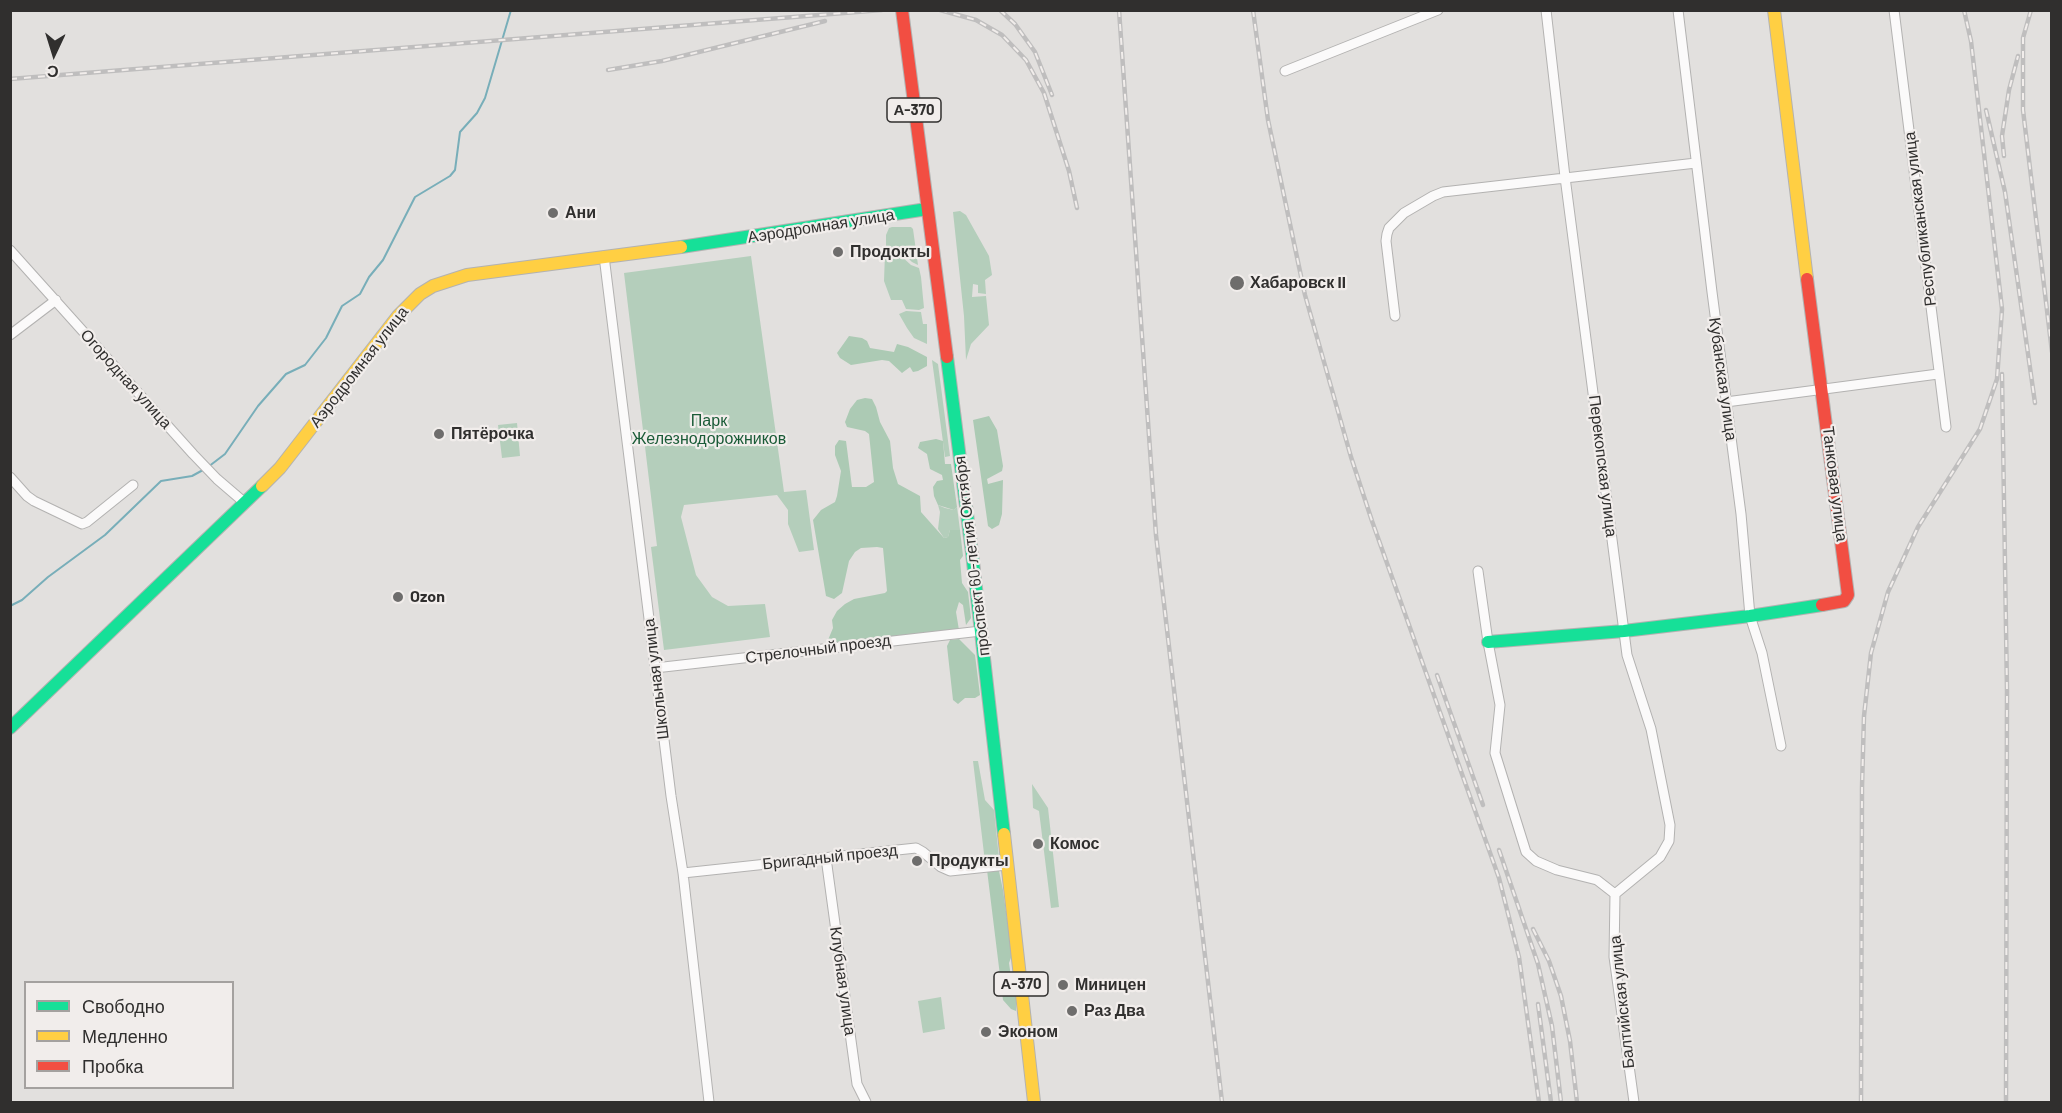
<!DOCTYPE html>
<html>
<head>
<meta charset="utf-8">
<style>
	body { margin:0 }
	#map { position:relative; width:2062px; height:1113px; overflow:hidden; background:#e2e0de; font-family:Barlow,sans-serif }
	canvas { display:block }
	.frame { position:absolute; inset:0; border:12px solid #302f2e; pointer-events:none }
	.legend { position:absolute; left:24px; top:981px; width:210px; height:108px; box-sizing:border-box; background:#f1edeb; border:2px solid #a4a19f; margin:0; padding:8px 10px; list-style:none; font-size:18px; color:#302f2e }
	.legend li { display:flex; align-items:center; gap:12px; height:30px }
	.legend b { width:30px; border:2px solid #a4a19f }
	.north { position:absolute; left:24px; top:24px; width:60px; height:60px; -webkit-text-stroke:4px #f1edeb; paint-order:stroke; rotate:184deg; font-size:16px; font-weight:700; line-height:24px; text-align:center; color:#302f2e }
	.north::after { content:''; display:block; margin:auto; width:21px; height:27px; background:#302f2e; clip-path:polygon(50% 0,100% 100%,50% 72%,0 100%) }
</style>
</head>
<body>
<div id="map">
<canvas width="2062" height="1113"></canvas>
<div class="frame"></div>
<ul class="legend">
<li><b style="height:8px;background:#16e098"></b>Свободно</li>
<li><b style="height:8px;background:#ffcf43"></b>Медленно</li>
<li><b style="height:8px;background:#f24e42"></b>Пробка</li>
</ul>
<div class="north">С</div>
</div>
<script>
const ctx = document.querySelector('canvas').getContext('2d');
ctx.lineJoin = 'round';
function fill(path, color) {
  ctx.fillStyle = color;
  ctx.fill(path, 'evenodd');
}
function poly(rows) {
  const path = new Path2D();
  for (const r of rows) {
    path.moveTo(r[0], r[1]);
    for (let i = 2; i < r.length; i += 2) path.lineTo(r[i], r[i + 1]);
  }
  return path;
}
function trace(path, color, width, dash) {
  ctx.strokeStyle = color;
  ctx.lineWidth = width;
  ctx.lineCap = dash ? 'butt' : 'round';
  ctx.setLineDash(dash || []);
  ctx.stroke(path);
}
function write(font, color, halo, rows, align = 'center') {
  ctx.font = font + ' Barlow,sans-serif';
  ctx.lineWidth = 4.5;
  ctx.setLineDash([]);
  ctx.textBaseline = 'middle';
  ctx.strokeStyle = halo;
  ctx.fillStyle = color;
  for (const [text, x, y, turn = 0] of rows) {
    ctx.save();
    ctx.translate(x, y);
    ctx.rotate((+turn || 0) * Math.PI / 180);
    ctx.textAlign = isNaN(turn) ? turn : align;
    if (halo) ctx.strokeText(text, 0, 0);
    ctx.fillText(text, 0, 0);
    ctx.restore();
  }
}
fill(poly([
	[960,211,966,215,989,256,992,275,985,280,986,294,978,293,978,285,973,284,972,297,986,296,989,325,971,344,966,360,964,316,953,212],
	[892,227,911,227,913,229,918,265,912,262,902,252,886,249,886,235,889,228],
	[885,253,900,255,911,265,919,268,921,277,924,308,919,310,906,309,902,300,891,300,884,281],
	[751,256,784,492,806,490,814,550,799,552,788,524,788,510,777,495,684,505,681,517,696,575,712,597,728,606,765,604,770,637,664,650,651,547,657,546,624,273],
	[906,311,921,312,923,324,927,324,927,344,914,338,907,328,899,314],
	[932,360,938,364,950,456,945,457],
	[517,423,520,456,502,458,498,425],
	[938,505,945,508,954,510,957,507,960,530,950,530,948,537,944,538,938,529,940,512],
	[973,761,978,761,985,800,994,810,999,858,997,861,985,862],
	[1032,784,1048,808,1059,907,1051,908,1039,811,1033,808],
	[941,997,945,1029,923,1033,918,1001]
]), '#b4cebb');
fill(poly([
	[849,336,862,338,867,341,870,348,894,352,897,344,908,347,927,357,927,366,918,371,913,372,910,367,902,373,889,361,882,360,851,365,840,358,837,353],
	[865,398,872,399,876,407,880,422,890,441,893,468,898,484,920,496,921,512,944,538,948,537,950,530,960,530,963,556,960,560,962,583,968,592,971,618,966,625,963,605,959,602,956,612,959,630,830,643,828,640,833,628,832,620,837,611,845,604,854,599,885,593,887,591,883,548,877,547,861,548,855,552,849,561,842,593,834,599,826,596,813,520,821,510,835,502,837,496,841,471,835,455,835,446,839,440,846,441,852,487,866,487,874,482,869,434,865,431,847,427,845,422,850,409,857,400],
	[989,416,997,430,1003,466,1002,471,987,479,988,484,1003,480,1002,514,999,525,992,529,988,526,973,420],
	[936,439,943,441,945,464,951,464,957,507,954,510,938,505,934,496,933,487,937,481,943,480,942,475,930,469,927,454,918,448,920,442],
	[959,639,975,655,980,695,975,698,965,698,958,704,953,700,947,646,950,640],
	[995,869,999,871,1003,890,1012,955,1009,963,1013,991,1016,996,1016,1011,1011,1009,1003,1000,987,870]
]), '#accab4');
trace(poly([
	[208,467,225,454,258,406,286,374,305,365,326,338,342,306,360,294,369,277,383,260,415,197,450,176,455,170,460,132,477,113,485,98,511,10],
	[10,606,22,600,48,577,105,535,161,481,192,476,203,470]
]), '#78aeb9', 2);
const street = poly([
	[1546,10,1565,177,1627,655,1651,729,1670,825,1669,841,1660,857,1615,894],
	[1678,10,1712,292,1741,514,1750,616,1762,653,1781,746],
	[1894,10,1946,427],
	[1285,71,1438,10],
	[10,250,193,454,217,479,245,503],
	[604,256,671,796,683,873,709,1102],
	[1395,316,1386,241,1387,234,1389,228,1404,213,1433,196,1443,192,1696,163],
	[10,335,56,300],
	[1726,402,1938,374],
	[10,477,27,496,34,501,82,524,87,522,133,485],
	[1478,571,1488,642,1500,705,1495,753,1526,852,1536,861,1557,870,1597,880,1615,894,1614,957,1634,1102],
	[655,668,981,631],
	[826,858,857,1084,866,1102],
	[683,873,916,848,923,852,941,867,950,871,1007,865]
]);
const fast = poly([
	[681,247,927,209],
	[947,357,972,553,1004,834],
	[1488,642,1624,631,1750,616,1822,605],
	[10,728,262,486]
]);
const slow = poly([
	[1774,10,1807,279],
	[262,486,280,468,398,316,420,294,433,286,467,275,681,247],
	[1004,834,1034,1102]
]);
const jam = poly([
	[902,10,947,357],
	[1807,279,1848,595,1844,601,1822,605]
]);
trace(street, '#b3b2b1', 11);
trace(fast, '#b3b2b1', 14);
trace(slow, '#b3b2b1', 14);
trace(jam, '#b3b2b1', 14);
trace(street, '#fbfafa', 9);
trace(fast, '#16e098', 12);
trace(slow, '#ffcf43', 12);
trace(jam, '#f24e42', 12);
const rail = poly([
	[940,10,976,20,1002,35,1026,60,1044,93,1069,171,1077,208],
	[1000,10,1015,24,1035,52,1052,95],
	[1119,10,1156,535,1222,1102],
	[1253,10,1268,120,1305,295,1351,457,1372,521,1499,878,1519,957,1539,1102],
	[2031,10,2023,38,2023,110,2052,352],
	[608,70,662,61,825,21],
	[10,79,882,10],
	[1986,110,2005,192,2035,403],
	[2004,156,2002,136,2009,90,2018,56],
	[2002,374,2007,691,2006,1102],
	[1437,675,1483,805],
	[1499,850,1538,964,1552,1026,1561,1102],
	[1533,929,1549,961,1561,996,1570,1041,1577,1102],
	[1538,1004,1551,1102],
	[1861,1102,1862,787,1864,716,1871,653,1888,592,1918,527,1980,429,1997,379,2002,309,1971,41,1964,10]
]);
trace(rail, '#bfbebe', 4.5);
trace(rail, '#f1edeb', 2, [7]);
for (const [x, y, r, color] of [
	[553,213,6,"#6e6d6c"],
	[838,252,6,"#6e6d6c"],
	[1237,283,8,"#6e6d6c"],
	[439,434,6,"#6e6d6c"],
	[398,597,6,"#6e6d6c"],
	[1038,844,6,"#6e6d6c"],
	[917,861,6,"#6e6d6c"],
	[1063,985,6,"#6e6d6c"],
	[1072,1011,6,"#6e6d6c"],
	[986,1032,6,"#6e6d6c"]
]) {
  const dot = new Path2D();
  dot.arc(x, y, r, 0, 2 * Math.PI);
  ctx.fillStyle = color;
  ctx.fill(dot);
  trace(dot, '#f1edeb', 2);
}
for (const [x, y, w] of [
	[914,110,54],
	[1021,984,54]
]) {
  const box = new Path2D();
  box.roundRect(x - w / 2, y - 12, w, 24, 4.5);
  ctx.fillStyle = '#f1edeb';
  ctx.fill(box);
  trace(box, '#302f2e', 1.5);
}
write('bold 15px', '#302f2e', null, [
	["А-370",914,110],
	["А-370",1021,984]
]);
write('bold 16px', '#302f2e', '#f1edeb', [
	["Ани",565,213],
	["Продокты",850,252],
	["Хабаровск II",1250,283],
	["Пятёрочка",451,434],
	["Ozon",410,597],
	["Комос",1050,844],
	["Продукты",929,861],
	["Миницен",1075,985],
	["Раз Два",1084,1011],
	["Эконом",998,1032]
], 'left');
write('16px', '#302f2e', '#f1edeb', [
	["Республиканская улица",1920,219,-97],
	["Аэродромная улица",821,226,-9],
	["Аэродромная улица",359,367,-52],
	["Огородная улица",126,379,48],
	["Кубанская улица",1723,379,82],
	["Перекопская улица",1603,466,83],
	["Танковая улица",1835,484,83],
	["проспект 60-летия Октября",972,556,-97],
	["Стрелочный проезд",818,649,-7],
	["Школьная улица",656,679,-97],
	["Бригадный проезд",830,857,-6],
	["Клубная улица",843,981,82],
	["Балтийская улица",1622,1002,-96]
]);
write('16px', '#1a5b37', '#f1edeb', [
	["Парк",709,421],
	["Железнодорожников",709,439]
]);
</script>
</body>
</html>
